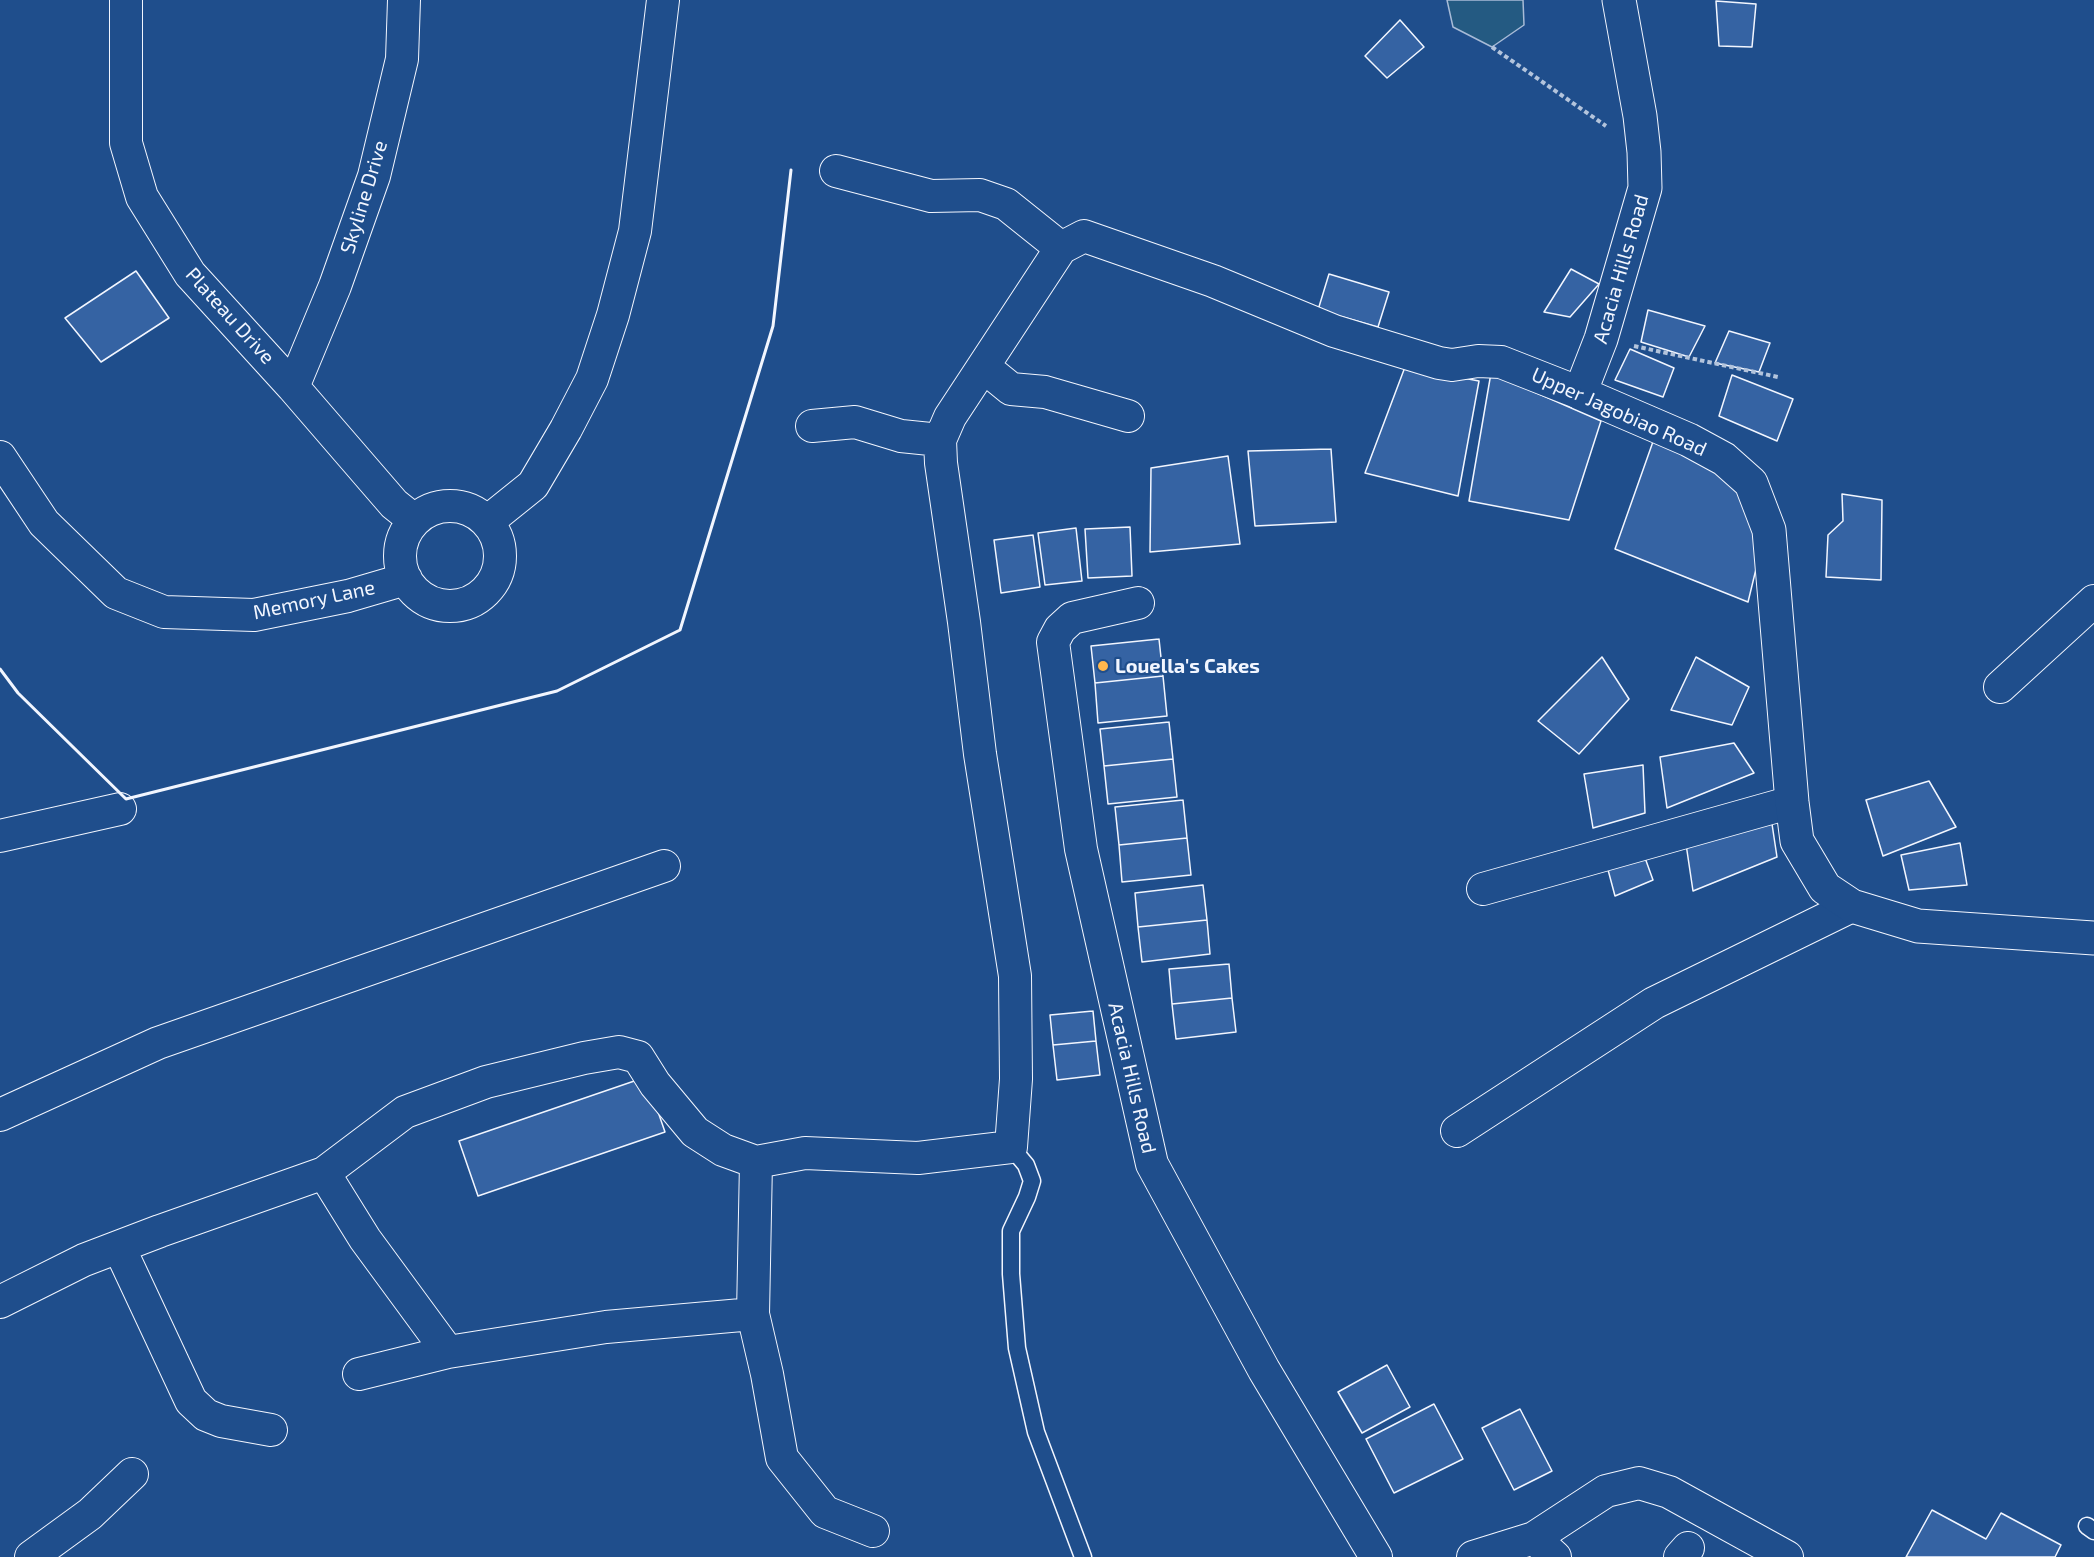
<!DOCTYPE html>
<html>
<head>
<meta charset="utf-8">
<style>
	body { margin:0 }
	canvas { display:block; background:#1f4e8c }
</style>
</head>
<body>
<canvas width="2094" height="1557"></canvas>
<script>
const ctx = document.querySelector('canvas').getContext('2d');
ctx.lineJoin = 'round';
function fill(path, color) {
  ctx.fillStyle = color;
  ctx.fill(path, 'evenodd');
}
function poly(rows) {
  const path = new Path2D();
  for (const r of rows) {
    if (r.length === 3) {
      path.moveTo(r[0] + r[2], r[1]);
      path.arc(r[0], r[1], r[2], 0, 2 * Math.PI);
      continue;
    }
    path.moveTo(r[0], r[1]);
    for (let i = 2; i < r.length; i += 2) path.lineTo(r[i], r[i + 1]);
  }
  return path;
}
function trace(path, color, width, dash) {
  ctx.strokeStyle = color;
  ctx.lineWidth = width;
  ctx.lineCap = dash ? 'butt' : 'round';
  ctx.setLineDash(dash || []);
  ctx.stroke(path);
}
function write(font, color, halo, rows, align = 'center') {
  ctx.font = font + ' "Exo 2",sans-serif';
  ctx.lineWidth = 4.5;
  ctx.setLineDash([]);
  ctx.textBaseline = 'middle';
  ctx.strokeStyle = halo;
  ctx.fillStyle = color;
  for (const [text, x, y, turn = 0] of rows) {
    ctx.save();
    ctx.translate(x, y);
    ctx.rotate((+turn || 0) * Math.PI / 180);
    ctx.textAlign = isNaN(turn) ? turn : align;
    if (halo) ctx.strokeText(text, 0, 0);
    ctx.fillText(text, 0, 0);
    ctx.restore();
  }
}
const green = poly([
	[1447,0,1523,0,1524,25,1492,47,1453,27,1447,0]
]);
fill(green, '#245a82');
trace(green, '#a8bbd7', 1.5);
const building = poly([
	[1716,1,1756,4,1752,47,1719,46,1716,1],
	[1400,20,1424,47,1387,78,1365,56,1400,20],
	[1571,269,1599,284,1570,317,1544,312,1571,269],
	[136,271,169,318,101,362,65,318,136,271],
	[1329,274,1389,292,1378,327,1318,310,1329,274],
	[1648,310,1705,326,1689,357,1641,342,1648,310],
	[1729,331,1770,343,1759,372,1715,363,1729,331],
	[1630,349,1674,368,1663,397,1615,380,1630,349],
	[1405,367,1479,381,1458,496,1365,473,1405,367],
	[1491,373,1601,421,1569,520,1469,501,1491,373],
	[1732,375,1793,399,1777,441,1719,416,1732,375],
	[1655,436,1730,472,1765,532,1748,602,1615,549,1655,436],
	[1331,449,1336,522,1255,526,1248,451,1331,449],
	[1228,456,1240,544,1150,552,1151,468,1228,456],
	[1842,494,1882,500,1881,580,1826,577,1828,535,1843,521,1842,494],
	[1130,527,1132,576,1088,578,1085,529,1130,527],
	[1076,528,1082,581,1045,585,1038,533,1076,528],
	[1033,535,1040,587,1001,593,994,540,1033,535],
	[1159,639,1163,676,1095,683,1091,646,1159,639],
	[1602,657,1629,699,1579,754,1538,721,1602,657],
	[1696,657,1749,687,1732,725,1671,710,1696,657],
	[1163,676,1167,716,1098,723,1095,683,1163,676],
	[1169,722,1173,759,1104,766,1100,729,1169,722],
	[1734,743,1754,773,1667,808,1660,757,1734,743],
	[1173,759,1177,797,1108,804,1104,766,1173,759],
	[1643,765,1645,813,1593,828,1584,774,1643,765],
	[1929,781,1956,827,1883,856,1866,800,1929,781],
	[1183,800,1187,838,1119,845,1115,807,1183,800],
	[1772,824,1777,857,1693,891,1686,844,1772,824],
	[1187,838,1191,875,1122,882,1119,845,1187,838],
	[1960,843,1967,885,1909,890,1901,855,1960,843],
	[1644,855,1653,880,1615,896,1607,866,1644,855],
	[1203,885,1207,920,1138,927,1135,893,1203,885],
	[1207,920,1210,954,1142,962,1138,927,1207,920],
	[1229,964,1232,998,1172,1004,1169,969,1229,964],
	[1232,998,1236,1032,1176,1039,1172,1004,1232,998],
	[1093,1011,1096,1041,1053,1045,1050,1015,1093,1011],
	[1096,1041,1100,1075,1057,1080,1053,1045,1096,1041],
	[646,1077,665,1132,478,1196,459,1141,646,1077],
	[1387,1365,1410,1407,1362,1433,1338,1392,1387,1365],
	[1434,1404,1463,1459,1394,1493,1366,1439,1434,1404],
	[1520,1409,1552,1471,1514,1490,1482,1428,1520,1409],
	[1932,1510,1986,1539,2001,1513,2061,1545,2055,1557,1906,1557,1932,1510]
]);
fill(building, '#3563a3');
trace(building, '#f2f6ff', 1.5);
const service = poly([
	[1011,1147,1026,1165,1032,1181,1027,1197,1011,1231,1011,1274,1017,1348,1036,1432,1083,1557],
	[2087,1526,2094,1531]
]);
const minor = poly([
	[126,0,126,143,142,197,190,274,293,387,394,504,414,520],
	[836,171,931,196,980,195,1006,204,1061,248],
	[984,367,1011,389,1045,392,1128,416],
	[293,387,335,286,374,176,402,59,404,0],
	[812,426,855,422,901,436,940,440],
	[0,457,44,523,116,593,164,612,254,615,348,596,406,579],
	[450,556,50],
	[487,522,533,485,566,429,592,379,613,315,635,231,663,0],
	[1138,603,1072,618,1060,629,1053,642,1081,849,1152,1164,1264,1370,1376,1557],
	[2000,687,2094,601],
	[0,836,120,809],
	[1483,889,1792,802],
	[0,1115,158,1043,664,866],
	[1457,1131,1654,1003,1852,906],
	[756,1162,753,1314,767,1374,782,1458,825,1512,873,1531],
	[324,1173,365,1239,448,1352],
	[119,1247,191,1401,206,1415,221,1421,271,1430],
	[0,1302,84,1260,160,1231,324,1173,405,1112,486,1082,584,1058,619,1052,638,1057,655,1084,695,1132,723,1150,756,1162,805,1153,918,1158,1011,1147,1016,1079,1015,976,980,754,964,622,941,463,940,440,950,417,1061,248,1084,236,1213,281,1334,331,1439,363,1452,365,1478,361,1501,362,1580,393],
	[359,1374,448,1352,606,1327,753,1314],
	[1534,1538,1555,1557],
	[31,1557,90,1514,132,1474],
	[1473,1557,1534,1538,1606,1491,1639,1483,1669,1492,1787,1557],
	[1680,1557,1688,1548]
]);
const tertiary = poly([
	[1619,0,1640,116,1644,152,1645,188,1601,339,1580,393,1689,440,1724,459,1751,483,1769,530,1792,802,1797,841,1825,888,1852,906,1918,926,2094,938]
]);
trace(service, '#f2f6ff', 19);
trace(minor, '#f2f6ff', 34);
trace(tertiary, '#f2f6ff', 35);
trace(poly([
	[1492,47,1606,126],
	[1634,346,1778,377]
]), '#b3c4dc', 4, [4.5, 3]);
trace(service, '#1f4e8c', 16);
trace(minor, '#1f4e8c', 32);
trace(tertiary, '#1f4e8c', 33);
trace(poly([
	[0,669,18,693,126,799,557,691,680,630,773,326,791,170]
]), '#f2f6ff', 3);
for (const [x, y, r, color] of [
	[1103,666,6,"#ffb74d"]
]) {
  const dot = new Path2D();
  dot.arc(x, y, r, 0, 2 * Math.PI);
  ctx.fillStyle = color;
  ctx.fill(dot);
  trace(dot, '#1f4e8c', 2);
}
write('20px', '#f2f6ff', '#1f4e8c', [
	["Skyline Drive",364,197,-73],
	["Acacia Hills Road",1621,269,-74],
	["Plateau Drive",230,316,48],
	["Upper Jagobiao Road",1619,412,24],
	["Memory Lane",314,600,-12],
	["Acacia Hills Road",1132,1078,77]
]);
write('bold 20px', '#f2f6ff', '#1f4e8c', [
	["Louella's Cakes",1115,666]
], 'left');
</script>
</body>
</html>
